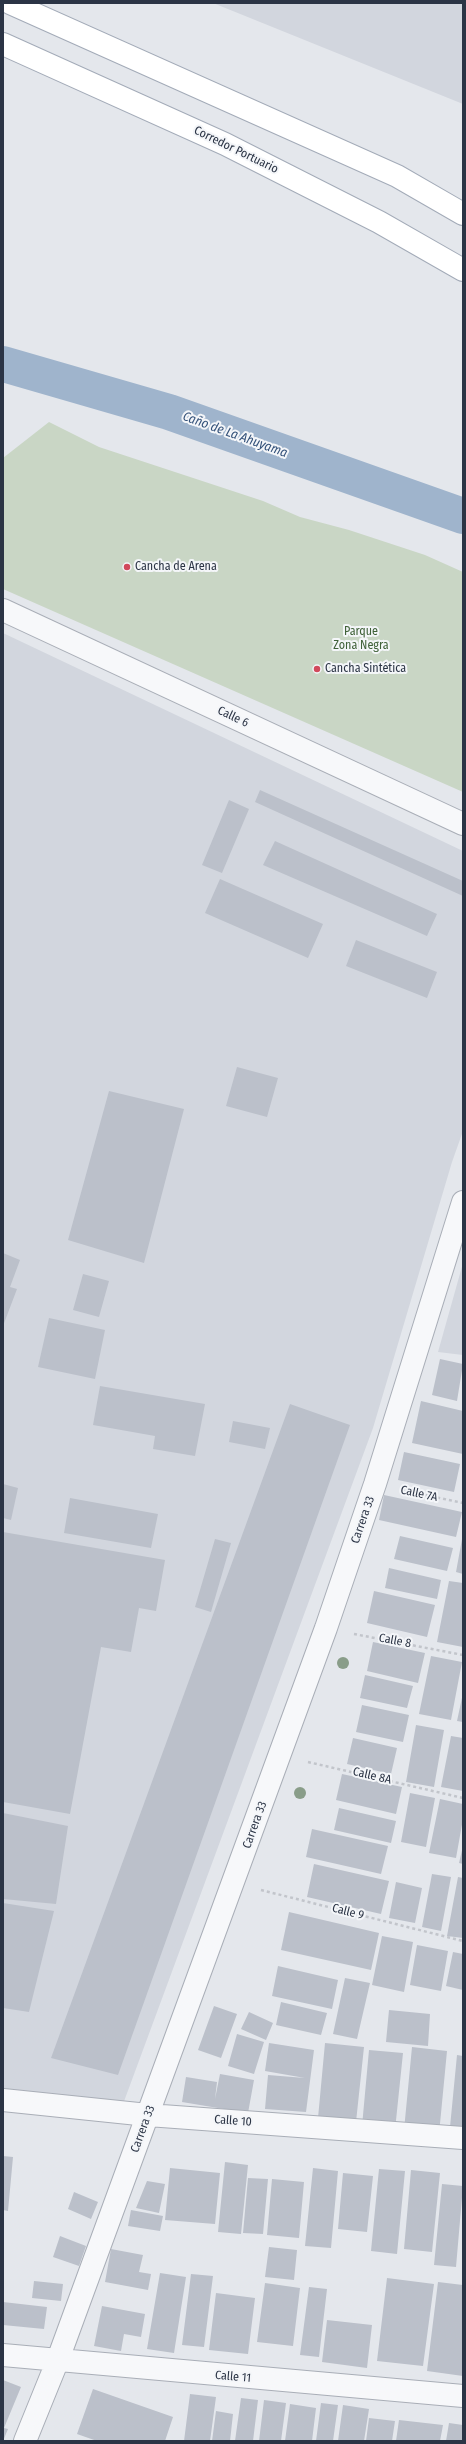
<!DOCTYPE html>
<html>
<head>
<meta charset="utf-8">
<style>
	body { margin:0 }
	#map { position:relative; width:466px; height:2444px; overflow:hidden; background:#e4e7ec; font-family:"Fira Sans Condensed",sans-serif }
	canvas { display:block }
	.frame { position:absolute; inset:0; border:4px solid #2b3445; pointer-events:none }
</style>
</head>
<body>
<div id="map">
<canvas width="466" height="2444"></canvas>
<div class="frame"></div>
</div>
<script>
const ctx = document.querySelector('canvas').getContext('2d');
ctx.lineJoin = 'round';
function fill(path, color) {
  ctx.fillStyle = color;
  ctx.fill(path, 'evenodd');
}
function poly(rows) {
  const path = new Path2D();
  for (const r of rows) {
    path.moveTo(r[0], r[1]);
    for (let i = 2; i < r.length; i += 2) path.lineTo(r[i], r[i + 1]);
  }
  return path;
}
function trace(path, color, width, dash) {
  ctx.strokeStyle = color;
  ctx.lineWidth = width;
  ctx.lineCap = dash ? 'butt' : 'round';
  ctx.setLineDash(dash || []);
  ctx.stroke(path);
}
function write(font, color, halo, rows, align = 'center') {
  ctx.font = font + ' "Fira Sans Condensed",sans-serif';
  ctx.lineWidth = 4;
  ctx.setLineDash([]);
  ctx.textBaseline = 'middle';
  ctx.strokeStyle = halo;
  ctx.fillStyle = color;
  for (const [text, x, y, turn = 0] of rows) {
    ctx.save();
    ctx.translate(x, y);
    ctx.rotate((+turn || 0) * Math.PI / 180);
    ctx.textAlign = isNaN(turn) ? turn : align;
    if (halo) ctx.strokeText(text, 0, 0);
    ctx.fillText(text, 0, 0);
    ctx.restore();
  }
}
fill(poly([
	[213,3,463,3,463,104],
	[3,633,463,851,463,1131,452,1162,373,1428,123,2104,3,2091],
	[463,1263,463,1355,438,1352]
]), '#d2d6de');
fill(poly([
	[49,422,99,447,263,501,300,517,349,530,425,555,463,572,463,792,3,589,3,458]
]), '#c9d6c5');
trace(poly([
	[3,364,169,412,463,516]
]), '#9fb4cc', 36);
fill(poly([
	[260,790,463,881,463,896,255,802],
	[229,800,249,809,222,873,202,865],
	[275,841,437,914,427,936,263,865],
	[220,879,323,924,308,958,205,913],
	[356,940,437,972,427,998,346,966],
	[237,1067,278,1078,267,1117,226,1106],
	[109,1091,184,1109,144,1263,68,1240],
	[3,1253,20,1260,10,1287,17,1289,3,1326],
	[83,1274,109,1281,99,1317,73,1310],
	[49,1318,105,1330,95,1379,38,1367],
	[440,1359,463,1364,457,1401,432,1395],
	[100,1386,205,1404,195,1456,153,1449,155,1436,93,1425],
	[421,1401,463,1411,463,1454,412,1443],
	[290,1404,350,1425,118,2075,51,2058],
	[233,1421,270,1428,265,1449,229,1442],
	[404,1452,460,1464,454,1492,398,1480],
	[3,1484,18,1488,11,1520,3,1518],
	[384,1495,462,1512,456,1537,379,1520],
	[70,1498,158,1514,151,1548,64,1533],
	[3,1532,165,1560,156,1611,139,1608,131,1652,101,1647,70,1814,3,1802],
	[400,1536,453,1548,447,1571,394,1559],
	[215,1539,231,1543,211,1612,195,1607],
	[462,1539,463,1539,463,1574,456,1572],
	[389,1568,441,1580,437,1599,385,1588],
	[449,1581,463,1583,463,1647,437,1642],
	[374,1591,435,1605,427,1637,367,1623],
	[373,1642,425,1653,418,1683,367,1671],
	[431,1656,462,1662,451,1720,419,1714],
	[365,1675,413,1686,407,1708,360,1698],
	[463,1693,463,1722,457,1721],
	[362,1705,409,1715,403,1742,356,1732],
	[416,1725,444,1730,434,1787,406,1782],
	[451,1736,463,1738,463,1791,441,1787],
	[353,1738,397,1748,391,1774,347,1764],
	[342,1774,402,1787,396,1814,336,1800],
	[410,1793,435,1798,426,1847,401,1842],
	[440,1799,463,1804,463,1819,456,1858,429,1853],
	[339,1808,396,1821,391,1843,334,1830],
	[3,1813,68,1826,56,1904,3,1899],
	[312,1829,388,1846,381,1874,306,1857],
	[463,1846,463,1864,459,1863],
	[314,1864,389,1881,381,1914,307,1897],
	[432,1874,451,1877,441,1931,422,1927],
	[458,1877,463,1878,463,1938,447,1936],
	[396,1882,422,1888,415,1923,389,1918],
	[3,1903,54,1911,29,2012,3,2008],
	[289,1912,379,1933,371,1970,281,1950],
	[382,1936,413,1942,404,1992,372,1985],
	[417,1945,448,1951,441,1991,410,1985],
	[453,1952,463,1954,463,1990,446,1986],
	[278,1966,338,1980,332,2009,272,1996],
	[345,1978,370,1983,357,2039,333,2034],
	[281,2002,327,2013,321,2035,276,2025],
	[214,2006,237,2014,221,2058,198,2050],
	[389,2010,430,2014,428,2046,386,2042],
	[249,2012,273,2023,266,2040,241,2029],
	[237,2034,264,2042,254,2074,228,2066],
	[269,2043,314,2050,306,2112,265,2109,268,2075,305,2078,265,2071],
	[325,2043,364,2047,356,2122,318,2118],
	[412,2047,447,2051,439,2134,404,2130],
	[369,2050,403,2053,395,2130,362,2126],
	[457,2055,463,2056,463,2129,450,2127],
	[220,2074,254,2080,248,2113,182,2102,186,2077,217,2082,215,2099],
	[3,2156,13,2157,8,2211,3,2210],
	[225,2162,248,2165,241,2234,218,2232],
	[170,2168,220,2173,215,2224,165,2220],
	[313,2168,338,2171,331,2248,305,2246],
	[379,2169,405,2171,397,2254,371,2251],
	[411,2170,440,2173,432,2252,404,2249],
	[343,2173,373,2176,367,2232,338,2229],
	[248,2178,268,2179,263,2234,243,2233],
	[272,2179,304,2182,299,2238,267,2235],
	[147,2181,165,2184,159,2213,136,2208],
	[442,2184,463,2186,456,2267,434,2265],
	[74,2192,98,2202,91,2219,68,2209],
	[131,2210,163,2216,160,2231,128,2226],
	[60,2236,86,2246,79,2266,53,2257],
	[269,2247,297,2250,294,2280,265,2277],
	[111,2249,143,2255,139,2272,151,2274,148,2290,105,2282],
	[160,2273,186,2277,174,2353,147,2349],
	[191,2274,213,2276,204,2347,182,2345],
	[387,2278,434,2284,423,2366,377,2361],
	[34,2281,63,2284,61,2301,32,2298],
	[438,2282,463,2285,463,2376,427,2371],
	[265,2283,300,2288,293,2346,257,2342],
	[309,2287,327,2289,319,2357,300,2355],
	[216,2293,255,2298,248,2354,209,2350],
	[3,2302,47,2307,44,2329,3,2325],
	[102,2306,145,2314,141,2337,124,2334,121,2351,94,2346],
	[327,2320,372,2325,367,2368,322,2362],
	[3,2380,21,2387,4,2428,8,2429,3,2441],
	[93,2389,173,2417,165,2441,97,2441,77,2434],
	[190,2394,216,2397,210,2441,184,2441],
	[241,2398,258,2400,253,2441,235,2441],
	[264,2400,286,2403,281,2441,259,2441],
	[321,2403,338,2405,333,2441,316,2441],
	[290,2404,316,2408,312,2441,285,2441],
	[343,2405,369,2409,364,2441,338,2441],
	[216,2411,233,2414,230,2441,212,2441],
	[369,2418,395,2421,392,2441,366,2441],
	[399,2420,443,2425,440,2441,396,2441],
	[449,2423,463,2425,463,2441,446,2441]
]), '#bbc0ca');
const street = poly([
	[3,610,463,824],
	[3,2100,148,2115,463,2138],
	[3,2355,463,2396],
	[25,2441,57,2362,326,1628,375,1484,463,1202]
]);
const primary = poly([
	[10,3,397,176,463,214],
	[3,44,225,144,379,222,463,270]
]);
trace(street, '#a9aeb7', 24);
trace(primary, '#a3abb8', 24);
trace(poly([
	[402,1490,463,1503],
	[354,1634,463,1655],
	[308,1762,463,1798],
	[261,1890,463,1941]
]), '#c2c5cb', 2.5, [3, 3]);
trace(street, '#f7f8fa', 22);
trace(primary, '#fff', 22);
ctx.fillStyle = '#899d89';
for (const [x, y] of [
	[343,1663],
	[300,1793]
]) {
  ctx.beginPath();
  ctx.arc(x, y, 6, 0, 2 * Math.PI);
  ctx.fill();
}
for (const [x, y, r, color] of [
	[127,567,4,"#d1495b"],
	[317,669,4,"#d1495b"]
]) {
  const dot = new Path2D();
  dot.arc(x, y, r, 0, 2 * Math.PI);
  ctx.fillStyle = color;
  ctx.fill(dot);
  trace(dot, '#f4f6f9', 1.5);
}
write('12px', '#2b3445', '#f4f6f9', [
	["Corredor Portuario",236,150,26],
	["Calle 6",233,717,25],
	["Calle 7A",419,1494,12],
	["Carrera 33",363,1520,-71],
	["Calle 8",395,1641,11],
	["Calle 8A",372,1776,13],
	["Carrera 33",255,1825,-70],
	["Calle 9",348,1912,14],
	["Calle 10",233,2121,4],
	["Carrera 33",143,2129,-70],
	["Calle 11",233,2377,5]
]);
write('12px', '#2b3445', '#f4f6f9', [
	["Cancha de Arena",135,567],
	["Cancha Sintética",325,669]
], 'left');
write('12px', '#3f6138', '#f4f6f9', [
	["Parque",361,632],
	["Zona Negra",361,646]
]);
write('italic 13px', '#34527a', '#f4f6f9', [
	["Caño de La Ahuyama",235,435,20]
]);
</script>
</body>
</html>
